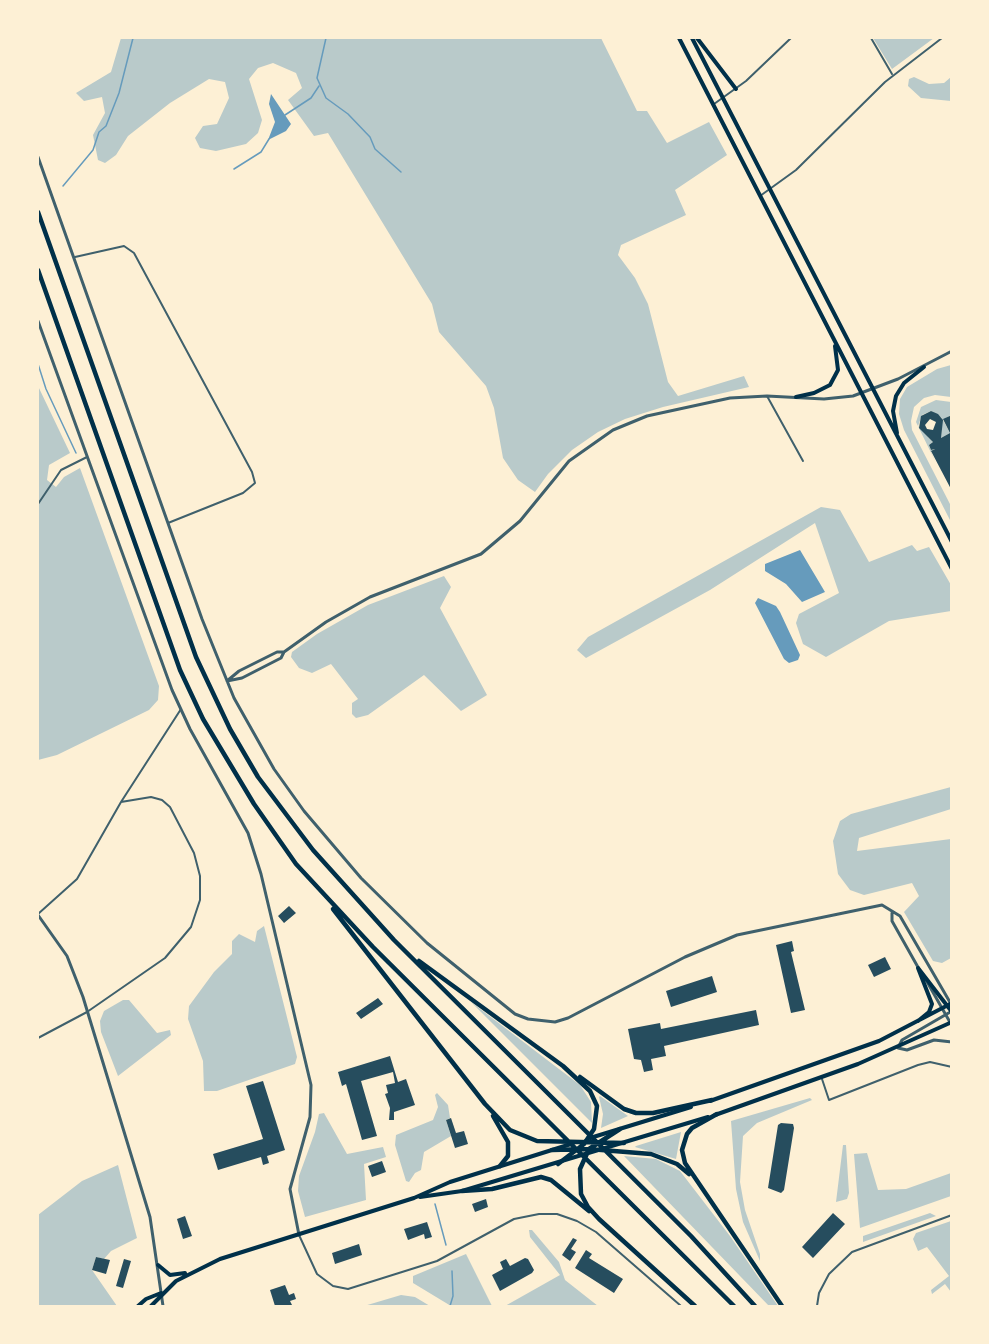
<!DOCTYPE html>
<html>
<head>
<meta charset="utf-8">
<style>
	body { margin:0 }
	#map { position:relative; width:989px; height:1344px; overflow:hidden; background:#fdf0d5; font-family:"Open Sans",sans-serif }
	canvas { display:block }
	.frame { position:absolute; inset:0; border:39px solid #fdf0d5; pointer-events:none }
</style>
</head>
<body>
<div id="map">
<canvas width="989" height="1344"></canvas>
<div class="frame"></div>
</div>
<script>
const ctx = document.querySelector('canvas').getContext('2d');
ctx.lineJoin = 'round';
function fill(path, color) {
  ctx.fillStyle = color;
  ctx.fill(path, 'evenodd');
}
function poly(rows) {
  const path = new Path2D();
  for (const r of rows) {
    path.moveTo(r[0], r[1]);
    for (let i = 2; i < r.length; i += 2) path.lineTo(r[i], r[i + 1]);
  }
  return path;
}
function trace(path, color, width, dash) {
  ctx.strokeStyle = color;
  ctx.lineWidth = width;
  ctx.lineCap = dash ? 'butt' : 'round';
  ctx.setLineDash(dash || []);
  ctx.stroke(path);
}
fill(poly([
	[121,38,601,38,637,111,647,111,667,143,709,122,727,155,675,190,686,215,621,245,618,255,635,278,648,304,668,382,678,396,744,376,749,387,663,407,625,419,598,432,572,450,548,474,535,492,518,480,503,458,494,408,486,386,439,332,432,304,328,133,314,136,288,100,302,88,296,73,273,63,258,68,249,79,262,120,258,133,246,144,216,151,200,148,195,138,203,126,217,124,229,98,225,82,209,79,170,103,128,136,116,155,105,163,98,160,93,135,105,113,102,97,84,101,76,93,111,72],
	[873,38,934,38,892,69],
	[914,77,929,84,944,83,951,77,951,101,921,98,908,86,909,79],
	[951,365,951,397,935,395,924,398,914,407,911,421,912,430,951,506,951,522,904,430,899,414,900,399,907,387,937,369],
	[38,386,70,453,49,465,47,480,56,487,64,477,80,468,159,686,158,700,149,710,57,755,38,760],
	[936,400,951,402,951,415,943,420,950,433,941,438,942,418,931,411,922,415,918,426,933,442,929,445,931,450,935,449,931,452,936,463,916,422,921,407],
	[821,507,840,510,869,562,912,545,917,551,929,547,951,585,951,611,889,621,826,657,803,644,796,623,799,614,839,593,815,523,710,590,586,658,577,650,588,637],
	[444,576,451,587,440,608,487,695,461,711,424,675,368,715,356,718,352,714,352,703,358,699,331,664,312,673,299,668,291,657,292,652,317,634,368,605],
	[951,787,951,809,859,838,857,851,951,839,951,958,942,963,933,961,904,912,919,896,912,883,864,895,850,890,838,874,833,841,840,821,851,814],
	[264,926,297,1057,295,1064,217,1091,204,1091,203,1061,188,1019,189,1006,214,972,232,954,232,941,239,934,255,942,257,931],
	[123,1000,129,1000,157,1033,170,1030,171,1035,118,1076,101,1032,100,1021,104,1011],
	[471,1002,580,1085,591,1102,592,1123],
	[437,1093,448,1105,450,1118,446,1120,451,1136,424,1152,421,1170,415,1173,409,1182,406,1181,395,1145,396,1135,433,1120,438,1107,435,1095],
	[599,1097,600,1096,628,1116,601,1128,603,1114],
	[810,1098,812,1100,757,1123,743,1136,740,1182,745,1210,760,1254,760,1261,743,1222,736,1189,731,1121],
	[324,1113,347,1154,383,1147,386,1157,364,1164,366,1200,305,1217,298,1191,299,1176,315,1132,319,1114],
	[681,1132,676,1159,635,1147,636,1146],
	[843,1145,846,1145,849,1193,847,1199,836,1202],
	[867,1153,878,1190,906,1189,951,1173,951,1196,860,1228,854,1154],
	[624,1156,656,1159,680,1171,730,1236,778,1306,769,1306],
	[118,1165,137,1238,111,1251,104,1259,96,1257,92,1270,117,1306,38,1306,38,1215,82,1181],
	[930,1213,936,1216,863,1242,863,1236],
	[951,1221,951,1292,945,1284,932,1294,931,1290,949,1276,927,1247,918,1251,913,1239,916,1233],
	[529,1230,532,1230,559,1262,565,1280,598,1306,505,1306,560,1275,530,1237],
	[466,1254,492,1306,451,1306,413,1283,413,1276],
	[401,1295,415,1297,430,1306,364,1306]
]), '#b9caca');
fill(poly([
	[271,94,291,124,286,131,268,140,275,122,269,104],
	[800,550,825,592,802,602,786,584,765,571,765,564],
	[758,598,776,606,780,612,800,655,798,660,789,663,784,659,755,603]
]), '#669bbc');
trace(poly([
	[326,38,317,78,326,98,348,114,370,137,375,149,401,172],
	[285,115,311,98,319,86],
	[234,169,261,152,269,139],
	[63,186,93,150,99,132,106,126,119,93,133,38],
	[38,364,46,389,76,453],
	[435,1204,446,1245],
	[450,1306,453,1296,452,1271]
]), '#669bbc', 1.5);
fill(poly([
	[931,411,938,414,943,420,941,438,950,433,943,419,952,415,952,491,931,451,935,449,931,450,929,445,933,442,919,428,921,416],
	[930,419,936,422,933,430,927,429,925,425],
	[289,906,296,913,284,923,278,916],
	[792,941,794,951,791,952,805,1010,791,1013,776,945],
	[885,957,891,969,874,977,868,965],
	[712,976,717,992,671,1007,666,991],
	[378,998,383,1004,361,1019,356,1013],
	[756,1010,759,1025,664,1046,666,1056,651,1059,653,1070,644,1072,641,1060,634,1059,628,1029,660,1023,661,1029],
	[390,1056,398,1082,406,1079,415,1105,394,1112,394,1120,389,1120,390,1108,385,1094,388,1093,386,1085,395,1083,393,1072,361,1081,377,1136,362,1140,346,1084,342,1086,338,1072],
	[263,1081,285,1150,267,1156,269,1163,263,1165,261,1157,218,1170,213,1154,263,1139,246,1086],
	[451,1118,456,1133,464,1131,468,1144,455,1148,446,1120],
	[781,1123,793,1124,794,1128,784,1190,781,1193,768,1188,778,1125],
	[382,1161,386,1172,372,1177,368,1166],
	[486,1199,488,1207,475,1212,472,1204],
	[833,1213,845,1224,813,1258,802,1247],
	[185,1216,192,1236,183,1239,177,1219],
	[427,1222,432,1237,425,1239,424,1234,408,1240,404,1229],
	[573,1238,577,1240,571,1249,576,1252,570,1261,562,1255],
	[359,1244,362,1255,335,1264,332,1253],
	[586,1250,592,1254,589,1258,623,1279,614,1293,575,1268],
	[96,1257,110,1260,106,1274,92,1270],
	[525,1258,528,1259,534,1270,532,1273,500,1291,492,1275,503,1269,500,1262,506,1259,510,1266],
	[124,1259,131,1261,123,1288,116,1286],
	[285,1285,289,1295,294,1293,296,1299,290,1301,292,1305,288,1306,275,1306,270,1290]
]), '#264d5e');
trace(poly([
	[871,38,892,74],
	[714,104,746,81,791,38],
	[760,196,796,170,885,82,942,38],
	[75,257,124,246,134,253,252,472,255,483,243,493,168,523],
	[767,396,803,461],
	[38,504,61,470,87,457],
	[121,802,181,709],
	[38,914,77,879,121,802,151,797,162,800,170,807,194,853,200,876,200,900,191,927,165,958,87,1012,38,1038],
	[822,1079,829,1100,918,1065,930,1062,952,1067],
	[299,1235,317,1274,333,1286,348,1289,437,1261,514,1219,539,1214,557,1214,577,1221,596,1232,681,1306],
	[817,1306,819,1293,829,1274,852,1252,952,1215]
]), '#3f606c', 2);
trace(poly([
	[38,157,202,619,234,698,274,769,304,811,361,878,427,943,515,1014,528,1019,555,1022,568,1018,685,957,737,935,882,905,900,916,951,1004],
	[38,321,172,690,190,729,248,833,261,874,311,1085,310,1117,290,1189,299,1235],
	[277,652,284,652,281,658,242,678,227,681,239,671,277,652],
	[284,652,326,622,370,597,481,554,520,521,569,461,613,430,647,416,730,398,767,396,824,399,853,396,898,379,952,351],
	[892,913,892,921,919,969],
	[38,915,67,956,83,997,150,1217,163,1306],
	[926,980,951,1024],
	[952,1011,902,1040,898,1048,907,1050,934,1040,952,1042]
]), '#3f606c', 3);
trace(poly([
	[918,968,952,1012],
	[918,1021,929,1012,932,1004,918,968],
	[710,1101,879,1041,952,1003],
	[715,1115,858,1064,952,1022],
	[590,1138,691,1107],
	[420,1197,462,1191,708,1117],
	[158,1265,170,1275,185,1273],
	[138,1306,146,1299,161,1293],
	[151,1306,176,1281,220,1259,414,1198,450,1182,571,1144]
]), '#003049', 4);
trace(poly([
	[679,38,952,569],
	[692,38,952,542],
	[697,38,736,89],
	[796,397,814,393,830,385,838,370,835,346],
	[897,433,893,411,896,396,904,383,924,367]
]), '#003049', 4);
trace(poly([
	[38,212,196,657,230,729,258,777,313,850,394,940,691,1236,755,1306],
	[38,270,180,670,203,719,254,804,296,864,373,947,734,1306],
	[333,909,485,1104,510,1130,537,1141,624,1143],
	[419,961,563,1066,590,1091,597,1106,594,1129,584,1144,558,1164],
	[580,1077,624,1109,636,1113,653,1113,712,1100],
	[717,1114,692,1128,687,1134,682,1150,685,1163,782,1306],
	[493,1116,508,1142,508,1156,500,1166],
	[620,1129,589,1149,580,1169,581,1194,588,1207,599,1219,695,1306],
	[552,1150,589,1149,651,1154,677,1164,689,1174],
	[462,1191,492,1189,541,1177,551,1180,589,1211]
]), '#003049', 4.5);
</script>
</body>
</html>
